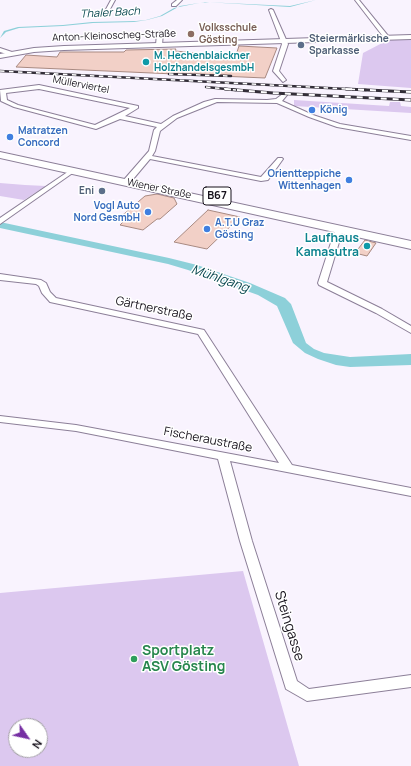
<!DOCTYPE html>
<html>
<head>
<meta charset="utf-8">
<style>
	body { margin:0 }
	#map { position:relative; width:411px; height:766px; overflow:hidden; background:#f9f3fe; font-family:Manrope,sans-serif }
	canvas { display:block }
	.north { position:absolute; left:8px; top:718px; width:40px; height:40px; box-sizing:border-box; background:#fff; border:1px solid #a2a0a4; border-radius:50%; rotate:124deg; font-size:11px; font-weight:700; line-height:16px; text-align:center; color:#16111b }
	.north::after { content:''; display:block; margin:auto; width:14px; height:18px; background:#762fa3; clip-path:polygon(50% 0,100% 100%,50% 72%,0 100%) }
</style>
</head>
<body>
<div id="map">
<canvas width="411" height="766"></canvas>
<div class="north">N</div>
</div>
<script>
const ctx = document.querySelector('canvas').getContext('2d');
ctx.lineJoin = 'round';
function fill(path, color) {
  ctx.fillStyle = color;
  ctx.fill(path, 'evenodd');
}
function poly(rows) {
  const path = new Path2D();
  for (const r of rows) {
    path.moveTo(r[0], r[1]);
    for (let i = 2; i < r.length; i += 2) path.lineTo(r[i], r[i + 1]);
  }
  return path;
}
function trace(path, color, width, dash) {
  ctx.strokeStyle = color;
  ctx.lineWidth = width;
  ctx.lineCap = dash ? 'butt' : 'round';
  ctx.setLineDash(dash || []);
  ctx.stroke(path);
}
function write(font, color, halo, rows, align = 'center') {
  ctx.font = font + ' Manrope,sans-serif';
  ctx.lineWidth = 3;
  ctx.setLineDash([]);
  ctx.textBaseline = 'middle';
  ctx.strokeStyle = halo;
  ctx.fillStyle = color;
  for (const [text, x, y, turn = 0] of rows) {
    ctx.save();
    ctx.translate(x, y);
    ctx.rotate((+turn || 0) * Math.PI / 180);
    ctx.textAlign = isNaN(turn) ? turn : align;
    if (halo) ctx.strokeText(text, 0, 0);
    ctx.fillText(text, 0, 0);
    ctx.restore();
  }
}
fill(poly([
	[411,39,411,88,358,84,363,53,388,40],
	[294,100,389,106,390,102,400,102,401,106,411,107,411,113,294,106],
	[0,183,25,185,46,186,24,200,0,196],
	[243,571,299,766,0,766,0,593],
	[16,726,40,726,40,750,16,750]
]), '#dcc8ef');
fill(poly([
	[316,0,290,7,205,2,180,6,162,16,147,20,134,22,93,23,63,26,19,28,6,32,0,38,4,31,18,27,63,25,92,22,136,21,146,20,160,16,174,8,204,2,290,6],
	[0,222,169,258,197,265,250,283,285,298,291,304,306,343,314,349,324,353,350,357,411,354,411,365,350,367,336,365,318,359,305,353,293,343,277,306,258,295,188,270,168,264,0,228]
]), '#8dd0d9');
const building = poly([
	[239,46,277,48,265,78,16,67,26,55,57,57,60,52,124,52,126,50,176,49,175,51,197,53,195,55,199,56,235,58,239,46],
	[157,194,174,198,177,204,160,219,157,219,143,230,120,225,123,222,117,220,118,219,145,196,157,194],
	[208,210,240,217,207,249,174,242,208,210],
	[365,240,376,243,367,256,355,253,365,240]
]);
fill(building, '#f2d0c7');
trace(building, '#a88981', 1);
const minor = poly([
	[111,0,115,0,109,11,105,11,111,0],
	[177,0,182,0,176,6,172,6,172,4,177,0],
	[355,0,359,0,389,37,389,39,385,39,355,0],
	[271,9,273,10,288,44,279,71,286,80,283,82,273,71,282,44,269,10,271,9],
	[160,31,163,33,162,45,159,47,156,45,157,33,160,31],
	[0,48,12,52,13,53,10,55,0,52,0,48],
	[39,85,138,106,138,108,125,116,161,124,173,116,204,102,215,99,267,100,276,99,284,93,287,95,282,101,313,115,340,124,411,136,411,140,337,127,309,117,277,103,217,102,177,118,160,131,155,151,152,156,261,177,278,158,282,158,283,159,268,180,261,181,150,159,129,184,126,184,122,182,149,151,154,130,157,127,120,119,96,129,14,107,1,101,0,90,39,85],
	[39,89,130,108,95,125,18,105,7,100,6,93,39,89],
	[72,169,76,171,74,172,0,224,0,218,72,169],
	[336,227,339,227,343,229,327,282,382,309,411,326,411,333,376,313,319,285,318,283,336,227],
	[0,274,41,280,46,283,50,292,56,298,204,330,292,465,411,488,411,496,230,461,252,541,297,681,309,689,411,675,411,687,307,701,286,689,240,541,218,459,76,431,0,422,0,416,76,425,279,463,198,334,50,302,42,293,39,286,36,284,0,280,0,274]
]);
const secondary = poly([
	[411,35,411,39,64,50,34,52,0,58,0,54,34,48,64,46,411,35]
]);
const primary = poly([
	[0,152,411,241,411,249,0,158,0,152]
]);
trace(minor, '#8c7f98', 2);
trace(secondary, '#8c7f98', 2);
trace(primary, '#8c7f98', 2);
fill(minor, '#fff');
fill(secondary, '#fff');
fill(primary, '#fff');
const railFar1 = poly([
	[0,71,366,90],
	[169,74,231,76],
	[206,87,236,90]
]);
const rail = poly([
	[225,89,273,93,411,100],
	[346,89,411,92]
]);
trace(railFar1, '#332e38', 2.5);
trace(rail, '#332e38', 3);
trace(railFar1, '#fff', 1.5, [4.5]);
trace(rail, '#fff', 2, [6]);
for (const [x, y, r, color] of [
	[191,34,4,"#8d6e63"],
	[301,45,4,"#5c6f8a"],
	[146,62,4,"#0f9aa8"],
	[312,110,4,"#3f7fe0"],
	[10,137,4,"#3f7fe0"],
	[349,180,4,"#3f7fe0"],
	[102,191,4,"#5c6f8a"],
	[148,212,4,"#3f7fe0"],
	[207,229,4,"#3f7fe0"],
	[367,246,4,"#0f9aa8"],
	[134,659,4,"#2e9e5b"]
]) {
  const dot = new Path2D();
  dot.arc(x, y, r, 0, 2 * Math.PI);
  ctx.fillStyle = color;
  ctx.fill(dot);
  trace(dot, '#fff', 1.5);
}
write('bold 10px', '#785e54', '#fff', [
	["Volksschule",199,28],
	["Gösting",199,40]
], 'left');
write('10px', '#16111b', '#fff', [
	["Anton-Kleinoscheg-Straße",114,36,-2],
	["Müllerviertel",81,85,11],
	["Wiener Straße",159,189,12]
]);
write('bold 10px', '#4e5e75', '#fff', [
	["Steiermärkische",309,39],
	["Sparkasse",309,51],
	["Eni",94,191,"right"]
], 'left');
write('bold 10px', '#0d838f', '#fff', [
	["M. Hechenblaickner",154,56],
	["HolzhandelsgesmbH",154,68]
], 'left');
write('bold 10px', '#366cbe', '#fff', [
	["König",320,110],
	["Matratzen",18,131],
	["Concord",18,143],
	["Orientteppiche",341,174,"right"],
	["Wittenhagen",341,186,"right"],
	["Vogl Auto",140,206,"right"],
	["Nord GesmbH",140,218,"right"],
	["A.T.U Graz",215,223],
	["Gösting",215,235]
], 'left');
write('italic 11px', '#06464d', '#fff', [
	["Thaler Bach",110,13,-3]
]);
for (const [x, y, w] of [
	[217,196,28]
]) {
  const box = new Path2D();
  box.roundRect(x - w / 2, y - 9, w, 18, 3);
  ctx.fillStyle = '#fff';
  ctx.fill(box);
  trace(box, '#16111b', 1);
}
write('bold 11px', '#16111b', null, [
	["B67",217,196]
]);
write('bold 12px', '#0d838f', '#fff', [
	["Laufhaus",359,239],
	["Kamasutra",359,253]
], 'right');
write('12px', '#16111b', '#fff', [
	["Gärtnerstraße",154,309,12],
	["Fischeraustraße",208,440,11]
]);
write('italic 13px', '#06464d', '#fff', [
	["Mühlgang",220,279,19]
]);
write('14px', '#16111b', '#fff', [
	["Steingasse",289,626,73]
]);
write('bold 14px', '#27864d', '#fff', [
	["Sportplatz",142,651],
	["ASV Gösting",142,667]
], 'left');
</script>
</body>
</html>
